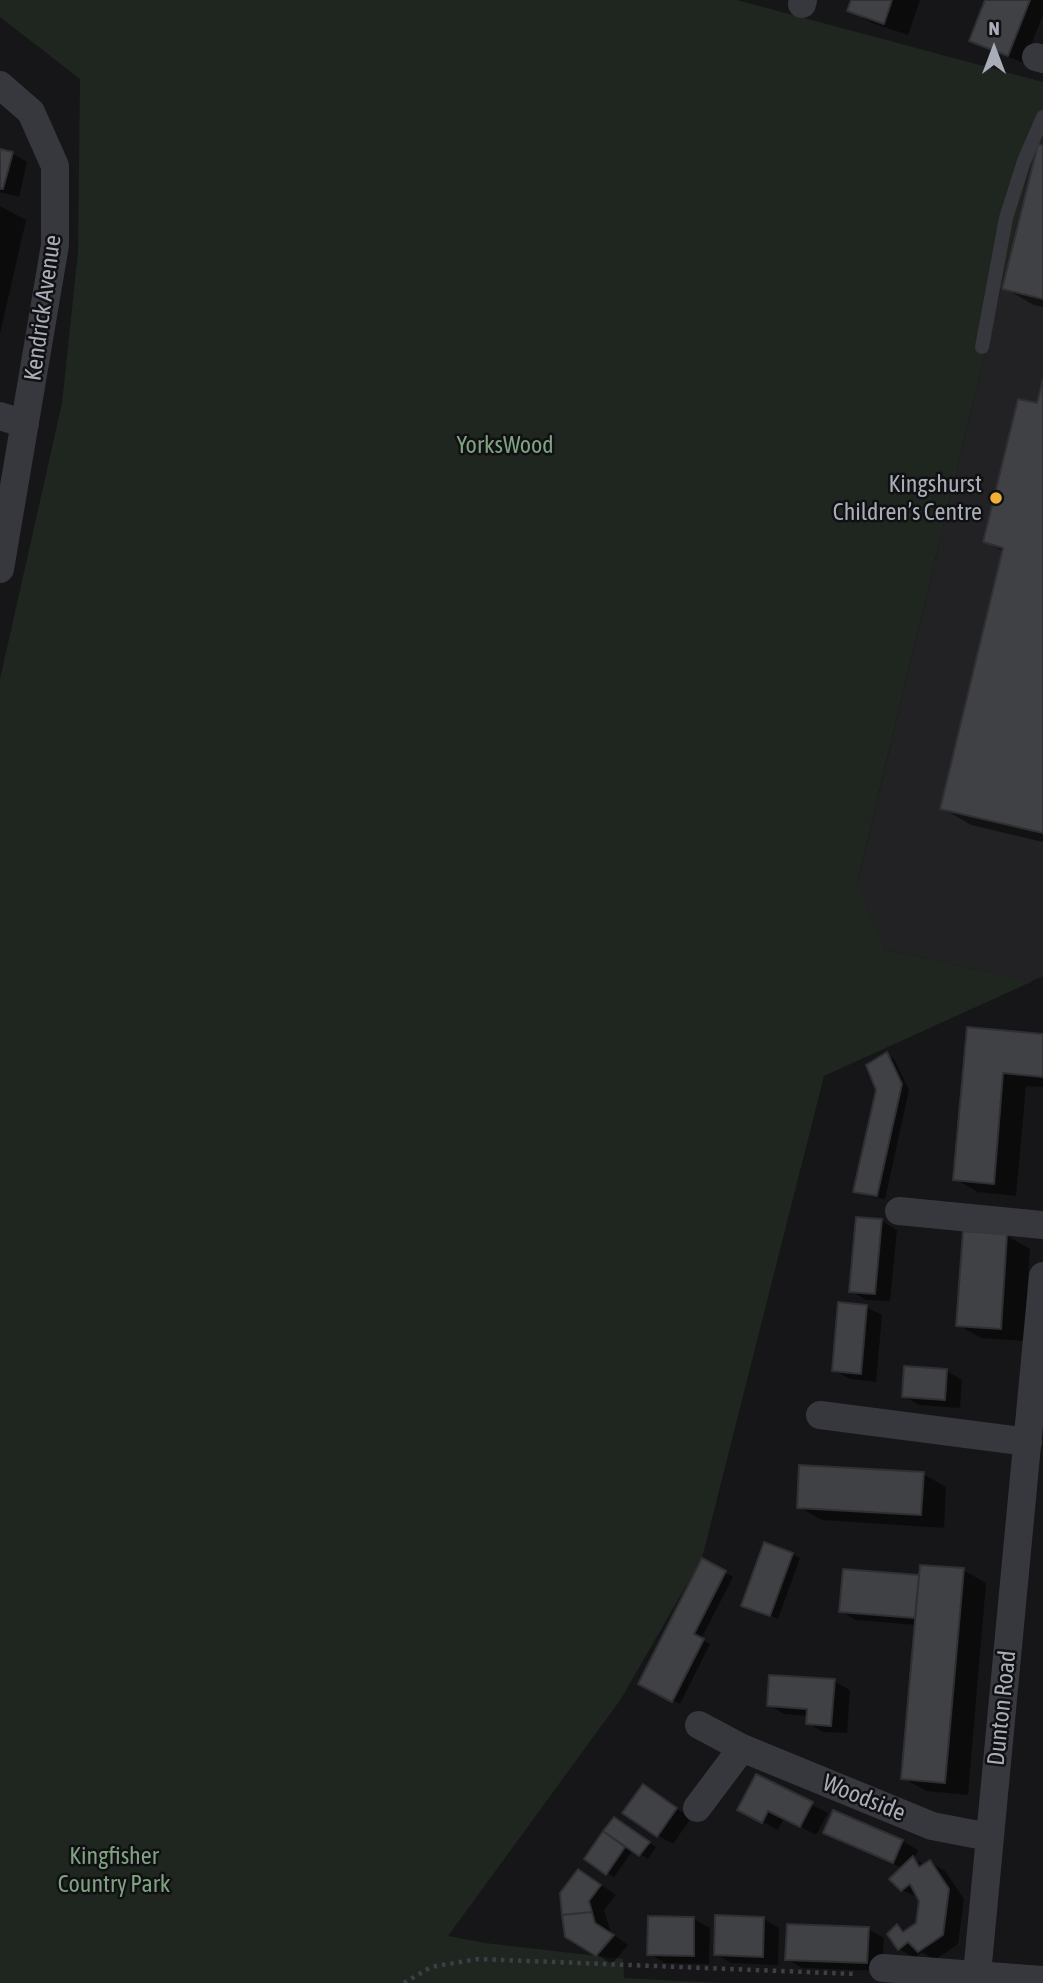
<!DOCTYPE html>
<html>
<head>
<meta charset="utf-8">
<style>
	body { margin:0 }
	#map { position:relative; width:1043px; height:1983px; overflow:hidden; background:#161618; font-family:"Asap Condensed",sans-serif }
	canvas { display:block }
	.north { position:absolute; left:959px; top:14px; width:70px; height:70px; -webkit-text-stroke:5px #111113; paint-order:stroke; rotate:0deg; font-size:19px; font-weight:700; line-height:28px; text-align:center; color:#a8adb8 }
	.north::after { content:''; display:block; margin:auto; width:24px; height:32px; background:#a8adb8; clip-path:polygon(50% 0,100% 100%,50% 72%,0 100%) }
</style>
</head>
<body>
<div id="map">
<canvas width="1043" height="1983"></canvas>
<div class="north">N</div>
</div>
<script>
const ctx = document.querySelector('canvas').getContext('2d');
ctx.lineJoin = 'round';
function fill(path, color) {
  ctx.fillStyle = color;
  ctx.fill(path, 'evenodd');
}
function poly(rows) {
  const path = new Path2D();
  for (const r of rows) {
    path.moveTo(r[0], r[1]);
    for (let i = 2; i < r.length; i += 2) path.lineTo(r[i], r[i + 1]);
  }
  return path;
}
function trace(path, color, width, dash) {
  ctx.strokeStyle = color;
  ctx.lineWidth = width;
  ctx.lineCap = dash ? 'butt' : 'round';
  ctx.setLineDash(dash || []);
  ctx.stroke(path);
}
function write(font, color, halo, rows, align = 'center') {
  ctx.font = font + ' "Asap Condensed",sans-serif';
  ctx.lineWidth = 5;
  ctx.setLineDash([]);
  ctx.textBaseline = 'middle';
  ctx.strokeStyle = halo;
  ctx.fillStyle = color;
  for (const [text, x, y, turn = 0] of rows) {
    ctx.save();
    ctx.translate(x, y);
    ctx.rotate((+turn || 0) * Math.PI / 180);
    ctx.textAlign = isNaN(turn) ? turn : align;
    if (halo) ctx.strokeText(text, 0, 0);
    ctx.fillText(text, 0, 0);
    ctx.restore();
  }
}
fill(poly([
	[1043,113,1043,976,1030,982,884,949,857,884]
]), '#222225');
fill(poly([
	[0,0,737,0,1043,82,1043,113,857,883,884,949,1031,982,824,1076,702,1558,621,1699,448,1936,485,1943,623,1959,624,1978,722,1983,0,1983,0,679,62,403,78,252,80,79,0,17]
]), '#1e261f');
fill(poly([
	[853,0,920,0,908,35,872,23,849,10],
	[987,0,1043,0,1043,15,1024,63,987,49,971,40],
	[1043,147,1043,307,1034,305,1004,288],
	[0,151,12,153,27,162,19,197,0,192],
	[0,206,26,220,0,334],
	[1043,386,1043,842,971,825,942,808,1004,552,985,541,1038,405],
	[969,1029,1043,1036,1043,1087,1026,1086,1016,1196,978,1192,955,1179],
	[887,1054,894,1059,909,1090,885,1199,863,1195,855,1191],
	[882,1221,897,1230,890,1301,866,1300,851,1291],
	[1007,1236,1030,1249,1024,1341,981,1338,958,1325],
	[866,1307,882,1315,876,1382,850,1379,834,1370],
	[947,1371,962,1380,960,1408,919,1405,903,1396],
	[923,1474,946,1487,944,1528,822,1520,799,1507],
	[792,1554,800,1558,778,1619,743,1605],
	[702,1561,733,1577,701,1639,710,1644,680,1704,647,1688],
	[963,1570,986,1583,968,1795,926,1791,903,1778,916,1625,856,1620,841,1611,844,1571,920,1577],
	[834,1681,850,1690,847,1733,823,1732,808,1723,808,1716,784,1714,769,1705],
	[756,1776,828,1813,816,1835,784,1818,778,1830,755,1818],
	[643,1786,691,1818,673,1844,657,1835],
	[615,1819,656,1847,648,1859,633,1850,614,1877,586,1859],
	[825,1833,902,1841,918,1850,914,1859,925,1865,930,1862,945,1871,964,1899,958,1944,935,1960,922,1952,915,1958,899,1949,889,1934,898,1926,907,1932,918,1924,920,1901,919,1898,902,1890,903,1868,841,1842],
	[594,1880,616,1895,604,1910,611,1933,628,1945,612,1964,567,1936],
	[694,1919,710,1928,709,1964,665,1963,649,1954],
	[764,1919,779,1928,778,1965,731,1963,716,1954],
	[868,1929,884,1938,882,1971,802,1968,787,1959]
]), '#0007');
const building = poly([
	[851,0,892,0,884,24,847,11,851,0],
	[985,0,1030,0,1008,56,969,41,985,0],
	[1038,144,1043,145,1043,299,1002,289,1038,144],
	[0,149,13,152,3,189,0,189,0,149],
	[1043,379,1043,833,940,809,1003,548,983,542,1018,399,1037,403,1043,379],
	[967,1027,1043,1034,1043,1077,1003,1073,994,1184,953,1180,967,1027],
	[887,1052,902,1084,877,1196,853,1192,876,1090,866,1065,887,1052],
	[856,1217,882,1219,875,1294,849,1292,856,1217],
	[963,1231,1007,1234,1001,1329,956,1326,963,1231],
	[838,1302,867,1305,861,1374,832,1371,838,1302],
	[904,1366,947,1369,945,1400,902,1397,904,1366],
	[799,1465,924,1472,921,1515,797,1508,799,1465],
	[764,1542,793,1553,770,1616,741,1606,764,1542],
	[702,1558,726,1571,694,1634,704,1639,672,1702,638,1684,702,1558],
	[920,1565,964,1568,945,1783,901,1779,920,1565],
	[843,1569,919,1575,915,1618,839,1612,843,1569],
	[769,1675,835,1679,831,1726,806,1724,807,1709,767,1706,769,1675],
	[756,1774,813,1802,800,1827,768,1811,762,1823,737,1810,756,1774],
	[643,1784,677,1808,657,1837,622,1813,643,1784],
	[833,1810,903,1840,893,1863,823,1833,833,1810],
	[614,1817,650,1842,639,1856,603,1831,614,1817],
	[603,1831,625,1847,606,1875,584,1859,603,1831],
	[913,1856,919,1867,930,1860,949,1889,943,1935,918,1952,908,1942,898,1950,887,1934,897,1924,903,1932,916,1923,919,1901,910,1884,901,1891,889,1879,913,1856],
	[578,1869,601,1885,589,1901,592,1912,562,1915,560,1893,578,1869],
	[592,1912,595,1923,614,1935,596,1956,565,1937,562,1915,592,1912],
	[715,1915,764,1917,763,1957,714,1955,715,1915],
	[648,1916,694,1917,694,1956,647,1955,648,1916],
	[787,1924,869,1927,867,1963,785,1960,787,1924]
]);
fill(building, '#404145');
trace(building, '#303034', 2);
trace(poly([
	[404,1983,431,1967,478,1959,856,1974]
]), '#3d3f44', 4.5, [3.5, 5]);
trace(poly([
	[982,347,1006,218,1024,161,1043,117]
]), '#37383d', 14);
trace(poly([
	[802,4,803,0],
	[1036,57,1043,59],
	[0,85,31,112,55,166,55,245,0,569],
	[0,416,25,424],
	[899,1211,1043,1225],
	[820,1415,1028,1442],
	[699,1725,742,1748,932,1826,989,1837],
	[697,1808,742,1748],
	[883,1968,1043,1980],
	[977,1974,1043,1276]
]), '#37383d', 28);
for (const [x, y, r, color] of [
	[996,498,7,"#f2b134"]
]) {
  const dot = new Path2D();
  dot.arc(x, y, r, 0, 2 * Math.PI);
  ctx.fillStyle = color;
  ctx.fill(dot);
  trace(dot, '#111113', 2.5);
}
write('24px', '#a8adb8', '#111113', [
	["Kendrick Avenue",43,308,-82],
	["Dunton Road",1002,1708,-84],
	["Woodside",864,1798,22]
]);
write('24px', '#7fa381', '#111113', [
	["YorksWood",505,445],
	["Kingfisher",114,1856],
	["Country Park",114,1884]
]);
write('24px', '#a8adb8', '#111113', [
	["Kingshurst",982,484],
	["Children’s Centre",982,512]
], 'right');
</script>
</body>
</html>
